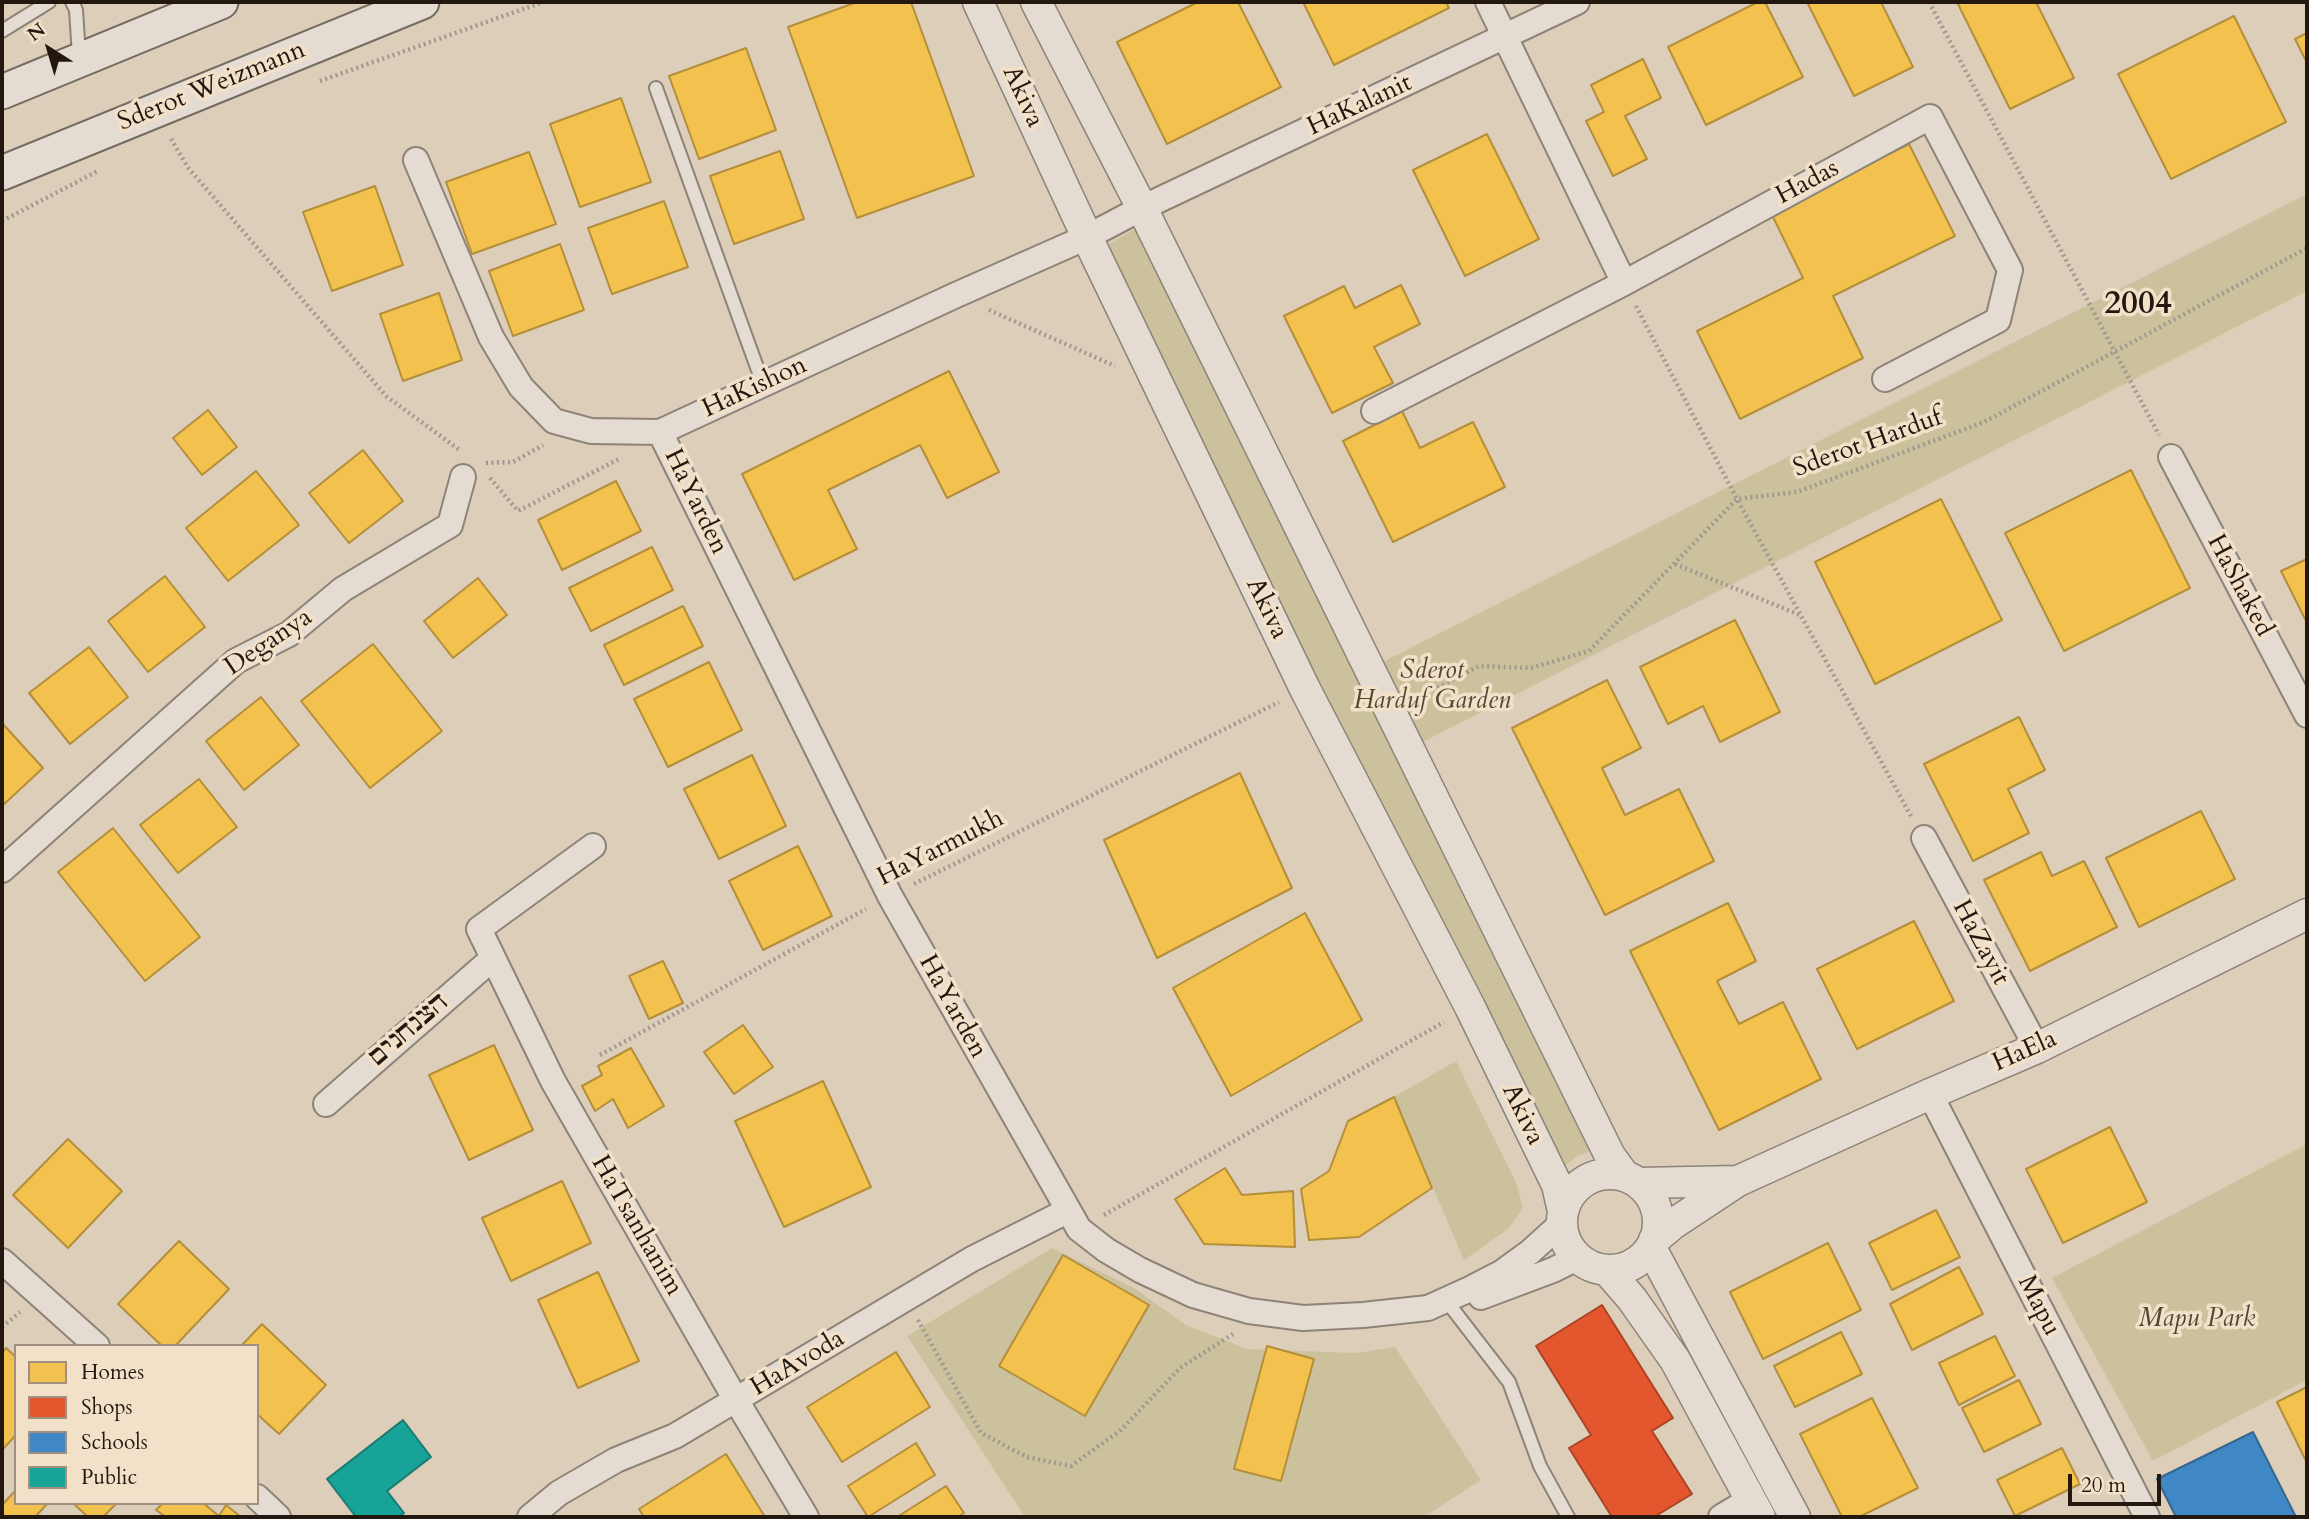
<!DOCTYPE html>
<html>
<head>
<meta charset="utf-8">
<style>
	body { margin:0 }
	#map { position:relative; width:2309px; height:1519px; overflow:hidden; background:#ddceba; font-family:Cardo,serif }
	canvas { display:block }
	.frame { position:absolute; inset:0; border:4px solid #23180f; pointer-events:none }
	.legend { position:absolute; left:14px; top:1344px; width:245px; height:161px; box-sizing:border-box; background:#f2e0c9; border:2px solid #9f907f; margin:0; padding:9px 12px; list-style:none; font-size:21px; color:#23180f }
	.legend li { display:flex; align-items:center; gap:14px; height:35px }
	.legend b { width:35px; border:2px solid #9f907f }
	.north { position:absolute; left:14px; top:14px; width:70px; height:70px; -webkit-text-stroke:5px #f2e0c9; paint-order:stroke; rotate:323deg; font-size:19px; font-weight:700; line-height:28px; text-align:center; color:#23180f }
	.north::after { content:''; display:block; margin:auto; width:24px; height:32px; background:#23180f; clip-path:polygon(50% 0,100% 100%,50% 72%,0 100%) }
	.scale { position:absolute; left:2068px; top:1474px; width:93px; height:32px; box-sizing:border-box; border:4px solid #23180f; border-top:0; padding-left:9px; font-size:21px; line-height:24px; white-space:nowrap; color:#23180f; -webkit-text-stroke:5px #f2e0c9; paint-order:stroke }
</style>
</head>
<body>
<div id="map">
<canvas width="2309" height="1519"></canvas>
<div class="frame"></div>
<ul class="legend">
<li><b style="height:19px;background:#f2c14e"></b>Homes</li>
<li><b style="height:19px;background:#e4572e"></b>Shops</li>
<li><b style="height:19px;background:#3f88c5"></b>Schools</li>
<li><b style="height:19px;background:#17a398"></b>Public</li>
</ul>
<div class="north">N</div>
<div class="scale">20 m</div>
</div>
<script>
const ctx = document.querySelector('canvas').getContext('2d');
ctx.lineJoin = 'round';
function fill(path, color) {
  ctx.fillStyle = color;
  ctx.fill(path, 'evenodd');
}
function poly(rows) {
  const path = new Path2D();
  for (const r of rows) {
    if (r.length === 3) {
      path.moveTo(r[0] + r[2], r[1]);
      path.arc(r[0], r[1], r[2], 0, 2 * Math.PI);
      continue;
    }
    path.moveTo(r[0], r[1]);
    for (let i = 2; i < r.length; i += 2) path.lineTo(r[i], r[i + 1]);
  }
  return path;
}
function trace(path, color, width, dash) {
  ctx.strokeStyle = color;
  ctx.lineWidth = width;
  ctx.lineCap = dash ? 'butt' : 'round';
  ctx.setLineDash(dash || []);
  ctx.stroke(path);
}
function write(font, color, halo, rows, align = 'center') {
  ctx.font = font + ' Cardo,"Frank Ruhl Libre",serif';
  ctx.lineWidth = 7;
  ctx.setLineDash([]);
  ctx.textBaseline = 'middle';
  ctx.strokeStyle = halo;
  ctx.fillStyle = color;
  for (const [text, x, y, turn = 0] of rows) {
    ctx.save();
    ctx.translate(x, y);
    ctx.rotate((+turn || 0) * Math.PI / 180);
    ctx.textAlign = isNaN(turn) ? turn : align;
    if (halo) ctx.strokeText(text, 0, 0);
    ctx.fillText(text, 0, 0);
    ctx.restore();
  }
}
fill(poly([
	[2307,194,2307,291,1409,749,1369,669],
	[1135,229,1597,1149,1578,1156,1558,1171,1485,1018,1103,247],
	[1456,1061,1517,1185,1523,1208,1508,1229,1464,1260,1394,1097],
	[2307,1144,2307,1380,2153,1461,2052,1278],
	[1052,1248,1134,1288,1186,1325,1247,1349,1356,1353,1395,1347,1481,1480,1424,1517,1025,1517,907,1336]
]), '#cbc29d');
const homes = poly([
	[857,2,911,2,974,176,857,218,788,27,857,2],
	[1198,2,1238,2,1281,87,1167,144,1117,42,1198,2],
	[1303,2,1446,2,1449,8,1334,65,1303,2],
	[1758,2,1765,2,1803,77,1706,125,1668,47,1758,2],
	[1807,2,1881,2,1913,67,1854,96,1807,2],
	[1957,2,2036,2,2074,78,2010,109,1957,2],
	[2234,16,2286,122,2171,179,2118,74,2234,16],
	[2307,33,2307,63,2295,39,2307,33],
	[746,48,776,130,699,159,669,76,746,48],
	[1643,59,1661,98,1625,116,1647,159,1613,176,1586,121,1604,112,1591,85,1643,59],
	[621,98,651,182,580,207,550,124,621,98],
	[1487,134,1539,239,1465,276,1413,170,1487,134],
	[1909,144,1955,236,1833,296,1863,358,1740,419,1697,331,1803,278,1771,213,1909,144],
	[780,151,804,219,734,244,710,176,780,151],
	[529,152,556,224,472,254,446,182,529,152],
	[375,186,403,265,332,291,303,212,375,186],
	[664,201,688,267,612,294,588,228,664,201],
	[560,244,584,310,513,336,489,271,560,244],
	[1401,285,1420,324,1374,347,1393,383,1332,413,1284,316,1344,286,1355,308,1401,285],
	[439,293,462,360,403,381,380,314,439,293],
	[949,371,999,472,947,498,920,445,828,490,857,549,794,580,742,474,949,371],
	[208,410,237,447,202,475,173,438,208,410],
	[1402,411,1420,448,1473,422,1505,487,1393,542,1343,441,1402,411],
	[363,450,403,501,349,543,309,493,363,450],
	[2131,470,2190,588,2064,651,2005,533,2131,470],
	[256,471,299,525,228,581,186,528,256,471],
	[616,481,641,531,562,570,538,520,616,481],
	[1941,499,2002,620,1875,684,1815,562,1941,499],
	[652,547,673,590,591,631,569,588,652,547],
	[2307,559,2307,623,2281,571,2307,559],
	[165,576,205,627,148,672,108,621,165,576],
	[478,578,507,615,453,658,424,621,478,578],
	[683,606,703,646,624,685,604,645,683,606],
	[1735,620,1780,712,1720,742,1703,706,1668,724,1640,667,1735,620],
	[373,644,442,731,370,788,301,701,373,644],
	[89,647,128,697,70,744,29,693,89,647],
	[709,662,742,730,668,767,634,699,709,662],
	[1607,680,1641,748,1602,768,1625,815,1679,789,1714,861,1605,915,1512,728,1607,680],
	[261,697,299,745,244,790,206,741,261,697],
	[2019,717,2045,770,2008,789,2029,833,1973,861,1924,764,2019,717],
	[2,723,43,768,2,806,2,723],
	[752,755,786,826,719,859,684,789,752,755],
	[1240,773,1292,888,1157,958,1104,840,1240,773],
	[199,779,237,827,178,873,140,825,199,779],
	[2201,811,2235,879,2139,927,2106,858,2201,811],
	[113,828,200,937,145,981,58,872,113,828],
	[798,846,832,916,763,950,729,881,798,846],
	[2041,852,2052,876,2084,861,2117,927,2030,971,1984,880,2041,852],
	[1728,903,1756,961,1717,981,1739,1024,1783,1002,1821,1079,1719,1130,1630,951,1728,903],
	[1305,913,1362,1020,1231,1096,1173,988,1305,913],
	[1914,921,1954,1001,1857,1049,1817,969,1914,921],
	[663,961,683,1003,649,1019,629,976,663,961],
	[743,1025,773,1067,734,1094,704,1052,743,1025],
	[494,1045,533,1130,469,1160,429,1075,494,1045],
	[631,1048,664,1106,628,1128,613,1099,595,1111,582,1086,602,1075,598,1066,631,1048],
	[823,1081,871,1187,784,1227,735,1121,823,1081],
	[1394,1097,1432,1188,1359,1237,1309,1240,1301,1189,1329,1171,1348,1121,1394,1097],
	[2110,1127,2147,1202,2063,1243,2026,1169,2110,1127],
	[68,1139,122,1191,68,1248,13,1195,68,1139],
	[1225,1168,1242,1195,1293,1191,1295,1247,1204,1244,1175,1199,1225,1168],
	[562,1181,591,1243,511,1281,482,1218,562,1181],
	[1936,1210,1960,1257,1892,1290,1869,1243,1936,1210],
	[179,1241,229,1289,175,1346,162,1346,118,1304,179,1241],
	[1828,1243,1861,1310,1763,1359,1730,1292,1828,1243],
	[1063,1255,1149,1305,1085,1416,999,1366,1063,1255],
	[1959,1267,1983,1314,1912,1350,1890,1304,1959,1267],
	[598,1272,639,1361,578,1388,538,1300,598,1272],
	[262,1324,326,1385,279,1434,257,1414,257,1346,241,1346,262,1324],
	[1841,1332,1862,1374,1795,1407,1774,1366,1841,1332],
	[1995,1336,2015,1376,1959,1405,1939,1363,1995,1336],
	[1267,1346,1314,1359,1281,1481,1234,1469,1267,1346],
	[6,1348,16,1357,16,1435,2,1450,2,1353,6,1348],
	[896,1352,930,1407,842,1462,807,1407,896,1352],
	[2019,1380,2041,1424,1984,1452,1962,1408,2019,1380],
	[2307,1387,2307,1463,2277,1402,2307,1387],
	[1872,1398,1918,1488,1859,1517,1842,1517,1800,1434,1872,1398],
	[916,1443,935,1475,868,1517,848,1486,916,1443],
	[2062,1448,2080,1484,2015,1516,1997,1480,2062,1448],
	[726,1454,765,1517,644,1517,639,1509,726,1454],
	[946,1486,964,1513,957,1517,897,1517,946,1486],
	[16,1490,16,1503,48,1503,35,1517,2,1517,2,1505,16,1490],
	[117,1503,103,1517,88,1517,74,1504,117,1503],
	[163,1503,203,1503,219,1516,226,1505,241,1517,166,1517,156,1510,163,1503]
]);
fill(homes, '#f2c14e');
trace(homes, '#b48e3b', 2);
const shops = poly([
	[1602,1305,1673,1418,1652,1431,1692,1494,1654,1517,1612,1517,1569,1448,1591,1435,1536,1346,1602,1305]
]);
fill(shops, '#e4572e');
trace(shops, '#aa4425', 2);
const schools = poly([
	[2253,1432,2296,1517,2176,1517,2157,1479,2253,1432]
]);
fill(schools, '#3f88c5');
trace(schools, '#37668e', 2);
const public = poly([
	[403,1420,431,1457,387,1491,404,1513,399,1517,356,1517,327,1479,403,1420]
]);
fill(public, '#17a398');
trace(public, '#1b796f', 2);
const service = poly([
	[72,2,76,10,79,56],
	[2,31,49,2],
	[656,88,763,384],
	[1445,1299,1509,1382,1540,1466,1568,1517]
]);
const minor = poly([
	[1488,2,1624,283],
	[416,160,491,337,521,387,554,421,591,431,660,432,956,295,1087,237,1142,208,1577,2],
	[1374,411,1624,283,1930,117,2010,270,1998,320,1885,379],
	[660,432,890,896,1079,1229,1106,1250,1140,1270,1193,1295,1249,1311,1303,1318,1363,1315,1428,1308,1470,1289,1501,1273,1530,1252,1562,1223],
	[2171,457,2307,715],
	[1924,838,2037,1048],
	[593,846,479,929,553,1081,736,1400,806,1517],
	[2,870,236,661,289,634,343,589,450,525,463,477],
	[1930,1094,2147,1517],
	[326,1104,492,959],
	[2,1261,97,1346],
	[1481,1297,1553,1270,1577,1258],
	[257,1497,278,1517],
	[530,1517,559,1493,616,1460,675,1436,972,1259,1067,1211],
	[1721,1517,1751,1499]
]);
const tertiary = poly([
	[978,2,1087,237,1305,689,1470,1007,1557,1185,1563,1211],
	[1036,2,1142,208,1610,1156,1624,1175],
	[1610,1222,48],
	[1639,1183,1738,1181],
	[1654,1240,1673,1224,1738,1181,1930,1094,2037,1048,2307,914],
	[1651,1248,1795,1517],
	[1607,1270,1632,1299,1675,1360,1760,1517]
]);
const secondary = poly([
	[2,92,221,2],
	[2,173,422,2]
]);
trace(service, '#8d8377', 16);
trace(minor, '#8d8377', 28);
trace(tertiary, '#8d8377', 33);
trace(secondary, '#736a60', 37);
trace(poly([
	[1929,2,2159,435],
	[320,81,543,2],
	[171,139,189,169,386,396,461,451],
	[2,221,98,171],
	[1636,306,1737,499,1911,816],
	[989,310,1115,366],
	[486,463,513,462,543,445],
	[490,478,518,511,619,459],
	[1675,564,1800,615],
	[1418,698,1479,666,1531,668,1589,651,1737,499,1797,492,1984,422,2307,248],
	[914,884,1279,702],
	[600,1055,866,909],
	[1104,1215,1444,1022],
	[918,1320,981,1433,1027,1457,1071,1466,1121,1430,1180,1368,1233,1334],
	[2,1327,20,1312]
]), '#a09890', 4.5, [2, 3.5]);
trace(service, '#e4dcd2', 12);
trace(minor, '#e4dcd2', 24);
trace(tertiary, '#e4dcd2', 30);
trace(secondary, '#e4dcd2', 33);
write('26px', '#23180f', '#f2e0c9', [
	["Sderot Weizmann",212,87,-22],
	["Akiva",1022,97,65],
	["HaKalanit",1360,106,-25],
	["Hadas",1808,183,-28],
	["HaKishon",755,388,-25],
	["Sderot Harduf",1868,444,-20],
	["HaYarden",695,502,64],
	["HaShaked",2239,586,62],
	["Akiva",1266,609,64],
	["Deganya",269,643,-34],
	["HaYarmukh",941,849,-27],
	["HaZayit",1980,943,62],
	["HaYarden",952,1007,61],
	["הצנחנים",409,1031,-41],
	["HaEla",2025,1052,-24],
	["Akiva",1522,1115,64],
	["HaTsanhanim",636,1226,60],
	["Mapu",2038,1306,63],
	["HaAvoda",798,1364,-31]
]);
write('italic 26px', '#514832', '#f2e0c9', [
	["Sderot",1432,672],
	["Harduf Garden",1432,702],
	["Mapu Park",2197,1320]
]);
write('bold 33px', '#23180f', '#f2e0c9', [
	["2004",2138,305]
]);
</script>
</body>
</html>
